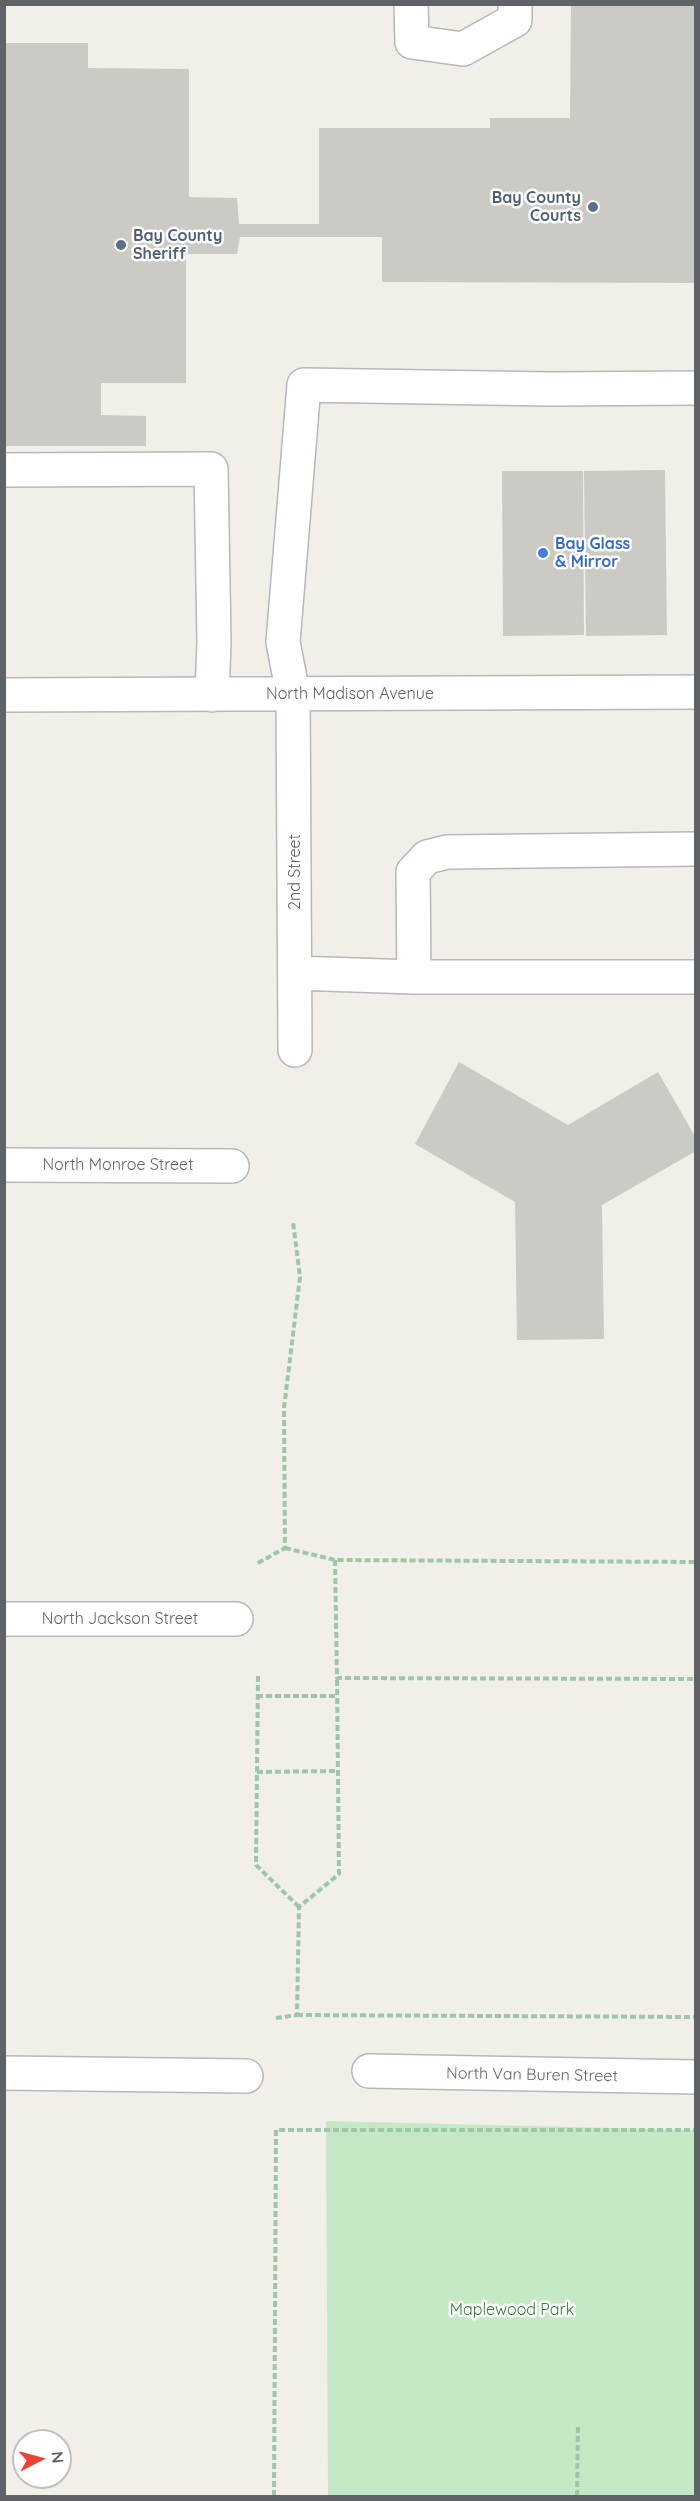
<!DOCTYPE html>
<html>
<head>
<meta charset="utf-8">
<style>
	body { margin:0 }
	#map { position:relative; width:700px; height:2501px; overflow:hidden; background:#f1efe8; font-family:Quicksand,sans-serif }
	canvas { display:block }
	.frame { position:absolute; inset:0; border:6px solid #5f6368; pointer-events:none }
	.north { position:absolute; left:12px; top:2429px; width:60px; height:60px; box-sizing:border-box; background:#fff; border:2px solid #bfc1c3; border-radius:50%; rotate:84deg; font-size:16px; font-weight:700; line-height:24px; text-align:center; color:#5f6368 }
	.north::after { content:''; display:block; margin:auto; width:21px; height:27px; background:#ea4335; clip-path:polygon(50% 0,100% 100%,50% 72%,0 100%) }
</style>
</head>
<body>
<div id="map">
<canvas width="700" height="2501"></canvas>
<div class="frame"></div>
<div class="north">N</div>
</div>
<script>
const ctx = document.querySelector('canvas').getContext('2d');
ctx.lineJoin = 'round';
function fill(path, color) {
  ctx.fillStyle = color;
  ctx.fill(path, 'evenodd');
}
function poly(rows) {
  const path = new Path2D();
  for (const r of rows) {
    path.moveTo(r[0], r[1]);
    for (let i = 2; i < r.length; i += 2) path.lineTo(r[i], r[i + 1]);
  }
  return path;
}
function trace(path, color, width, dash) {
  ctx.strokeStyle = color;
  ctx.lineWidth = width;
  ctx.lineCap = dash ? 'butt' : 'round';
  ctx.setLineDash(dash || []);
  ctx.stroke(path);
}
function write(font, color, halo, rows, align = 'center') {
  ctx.font = font + ' Quicksand,sans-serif';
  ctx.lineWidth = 5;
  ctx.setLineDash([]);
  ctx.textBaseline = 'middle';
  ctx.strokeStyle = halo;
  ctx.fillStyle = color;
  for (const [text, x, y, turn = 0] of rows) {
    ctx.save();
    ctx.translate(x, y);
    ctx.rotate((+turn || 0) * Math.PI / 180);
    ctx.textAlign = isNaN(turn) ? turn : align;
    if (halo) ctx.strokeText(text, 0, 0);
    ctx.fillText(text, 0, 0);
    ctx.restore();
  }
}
fill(poly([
	[326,2121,695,2130,695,2496,328,2496]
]), '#c5e8c5');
fill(poly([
	[571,4,696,4,696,283,382,282,382,237,240,237,237,254,186,254,186,383,101,383,101,415,146,416,146,446,4,446,4,43,88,43,88,68,189,69,189,197,237,198,239,224,319,224,319,128,490,128,490,118,570,118],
	[665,470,667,635,586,636,584,471],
	[502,471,583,471,584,635,503,636],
	[459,1062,568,1125,658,1072,696,1138,696,1151,602,1205,604,1339,517,1340,515,1202,415,1144]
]), '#cccac5');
const minor = poly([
	[411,4,412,42,463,49,515,20,515,4],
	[4,470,211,469,214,642,212,695],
	[4,695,696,692],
	[295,973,414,977,696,977],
	[414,977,413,872,427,857,447,852,696,849],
	[295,1050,293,694,283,642,304,385,550,389,696,388],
	[4,1165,232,1166],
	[4,1619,236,1619],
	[369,2071,696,2077],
	[4,2073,246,2076]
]);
trace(minor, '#b5b8bc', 36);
trace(poly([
	[285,1548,335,1560,696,1562],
	[335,1560,337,1678,693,1679,696,1683],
	[258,1563,285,1548,284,1408,300,1277,293,1222],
	[258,1676,256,1865,299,1907],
	[257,1696,337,1696],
	[257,1772,337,1771],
	[297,2015,696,2017],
	[276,2018,297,2015,299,1907,339,1874,337,1678],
	[274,2496,276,2130,696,2130],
	[577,2496,578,2424]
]), '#9cc7a9', 4, [6, 3]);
trace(minor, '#fff', 33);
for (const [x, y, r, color] of [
	[593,207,6,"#5c6f8a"],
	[121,245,6,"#5c6f8a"],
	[543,553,6,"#3f7fe0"]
]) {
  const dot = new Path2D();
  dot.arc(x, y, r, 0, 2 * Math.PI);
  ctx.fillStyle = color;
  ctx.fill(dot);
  trace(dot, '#fff', 2);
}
write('bold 16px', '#4e5e75', '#fff', [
	["Bay County",581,198],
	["Courts",581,216],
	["Bay County",133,236,"left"],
	["Sheriff",133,254,"left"]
], 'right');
write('bold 16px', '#366cbe', '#fff', [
	["Bay Glass",555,544],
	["& Mirror",555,562]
], 'left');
write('16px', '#5f6368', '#fff', [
	["North Madison Avenue",350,694],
	["2nd Street",295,872,-90],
	["North Monroe Street",118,1165],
	["North Jackson Street",120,1619],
	["North Van Buren Street",532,2075,1]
]);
write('16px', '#348238', '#fff', [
	["Maplewood Park",512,2310]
]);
</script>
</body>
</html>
